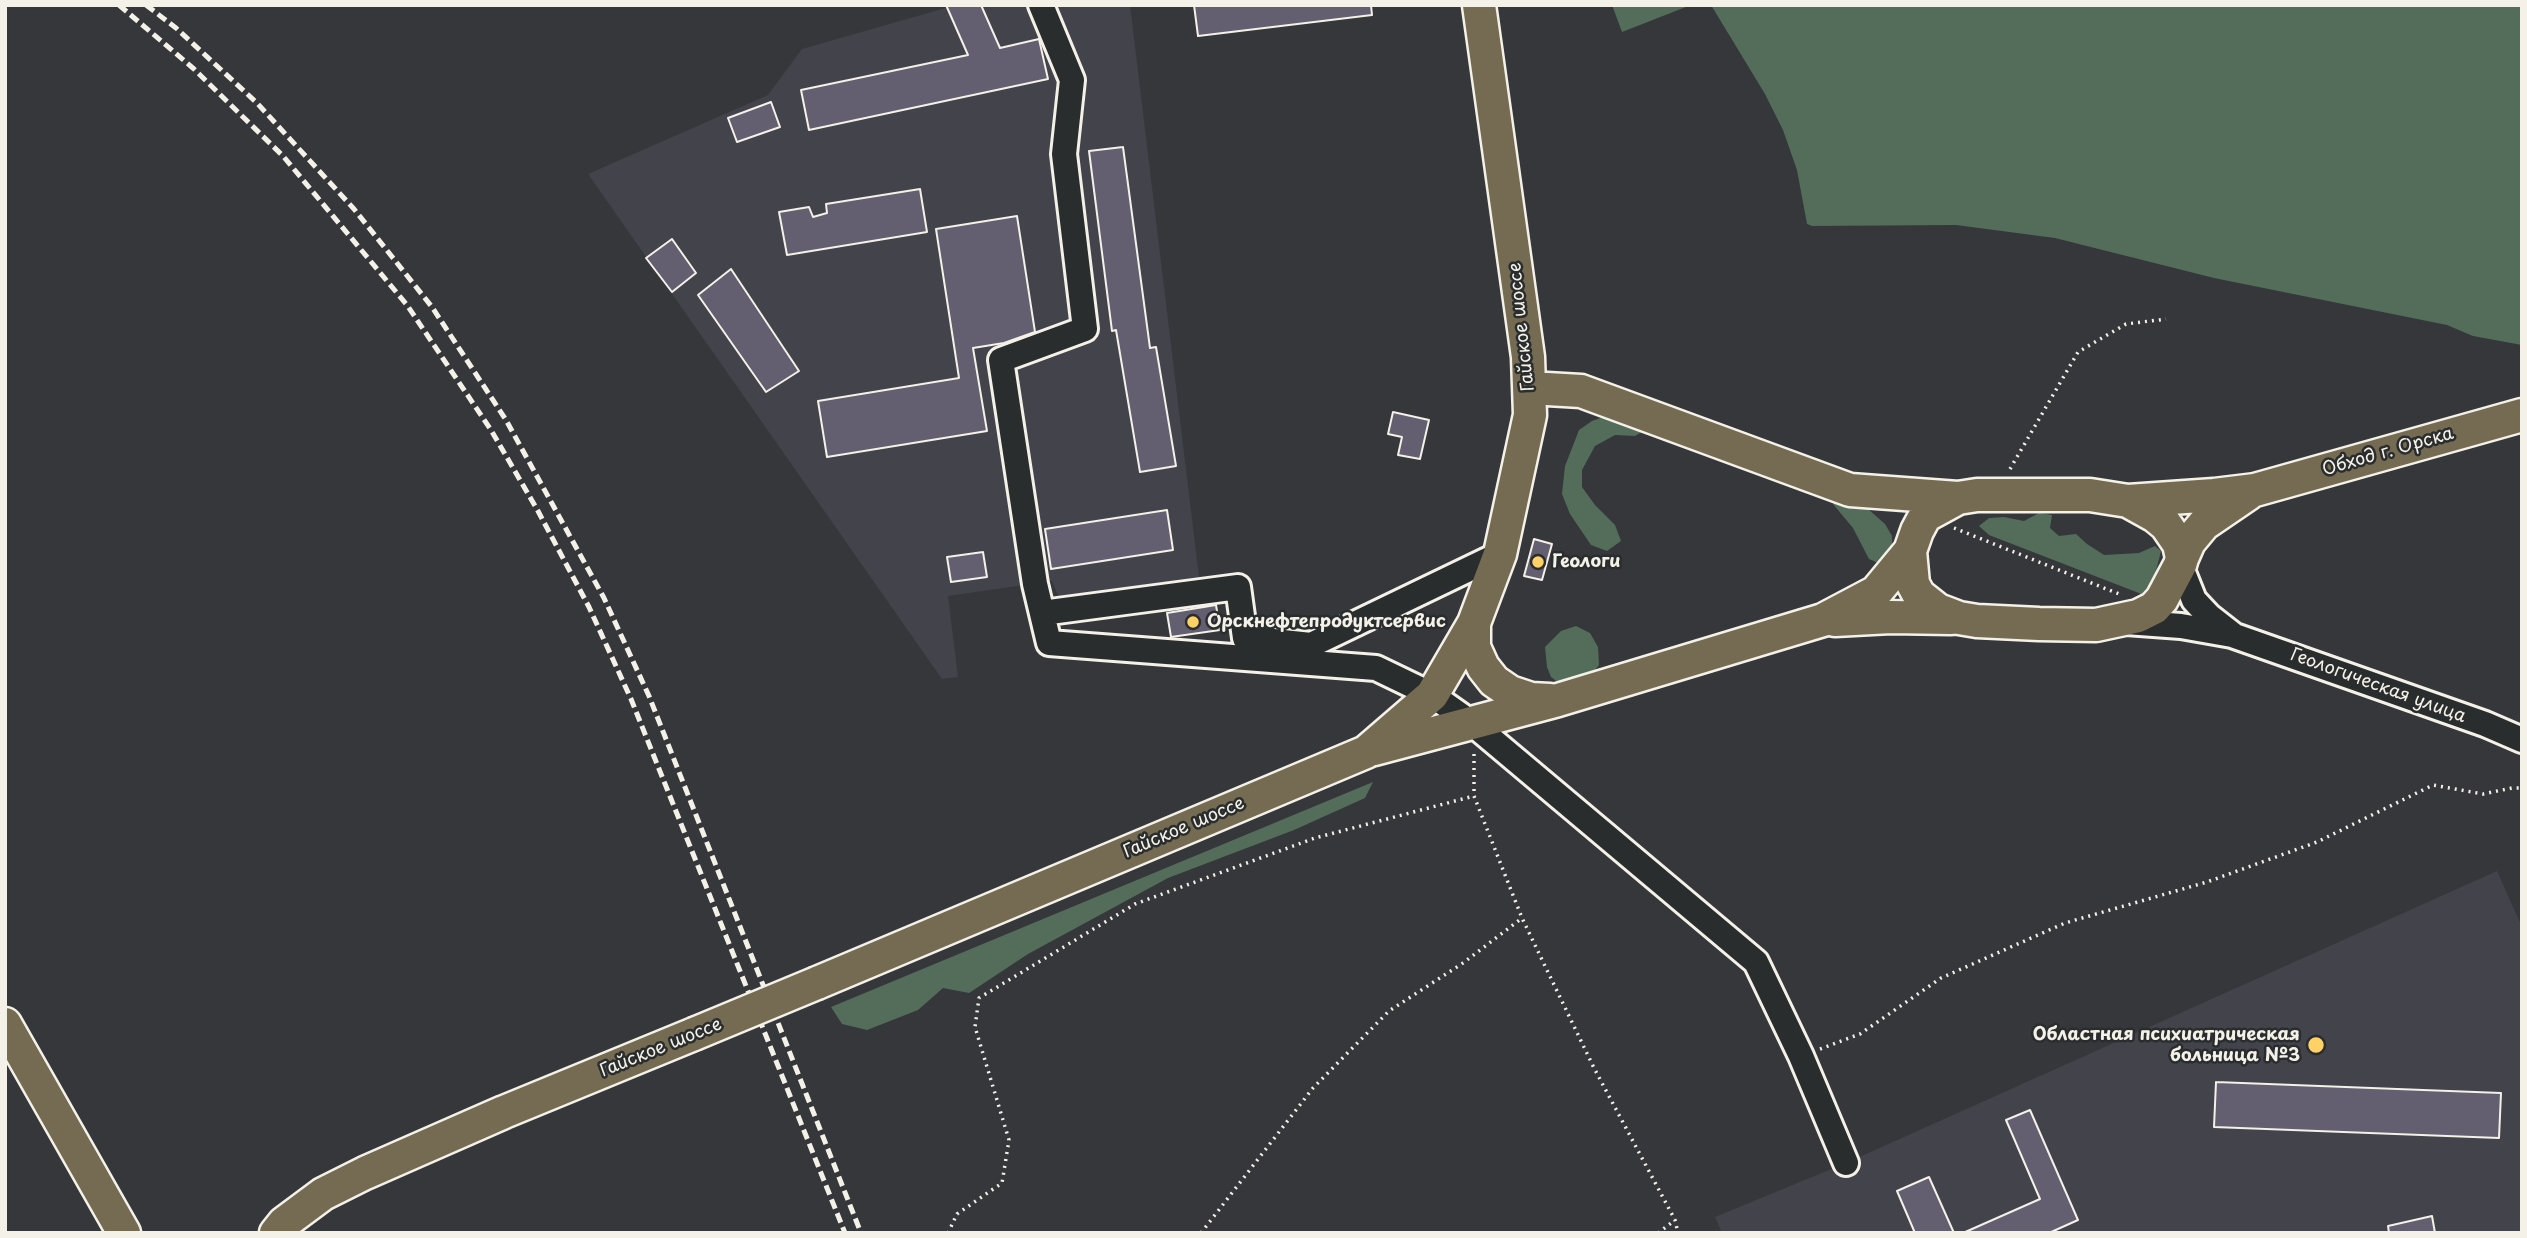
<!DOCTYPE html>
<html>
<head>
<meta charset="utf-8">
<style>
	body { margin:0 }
	#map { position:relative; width:2527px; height:1238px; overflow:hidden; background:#35373b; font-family:"Playpen Sans",sans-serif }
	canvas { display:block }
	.frame { position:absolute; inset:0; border:7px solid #f4f1e8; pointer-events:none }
</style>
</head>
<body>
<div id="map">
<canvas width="2527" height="1238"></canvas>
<div class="frame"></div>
</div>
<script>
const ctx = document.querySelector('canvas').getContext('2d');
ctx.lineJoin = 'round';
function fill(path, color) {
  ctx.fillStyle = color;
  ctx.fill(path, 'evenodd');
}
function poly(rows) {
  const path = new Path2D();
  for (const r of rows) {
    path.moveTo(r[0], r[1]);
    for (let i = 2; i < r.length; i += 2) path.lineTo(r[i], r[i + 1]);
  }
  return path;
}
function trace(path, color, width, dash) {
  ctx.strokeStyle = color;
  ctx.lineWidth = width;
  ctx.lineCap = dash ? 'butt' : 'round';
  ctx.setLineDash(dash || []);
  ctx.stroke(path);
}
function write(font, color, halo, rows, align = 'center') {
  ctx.font = font + ' "Playpen Sans",sans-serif';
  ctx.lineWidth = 5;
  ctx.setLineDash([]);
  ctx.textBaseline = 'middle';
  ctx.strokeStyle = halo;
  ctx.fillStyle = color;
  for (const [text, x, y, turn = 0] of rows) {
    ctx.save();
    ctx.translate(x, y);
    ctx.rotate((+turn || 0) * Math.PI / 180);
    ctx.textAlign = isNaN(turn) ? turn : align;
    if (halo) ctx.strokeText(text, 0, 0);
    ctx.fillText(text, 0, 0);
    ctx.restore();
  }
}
fill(poly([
	[956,5,1130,5,1199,577,1059,598,1052,581,948,596,958,677,942,679,588,174,768,95,802,49],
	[2497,871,2522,927,2522,1233,1722,1233,1715,1217,1846,1163]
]), '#43434b');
fill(poly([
	[1612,5,1691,5,1622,32],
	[1711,5,2522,5,2522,345,2473,336,2447,325,2214,278,2055,238,1956,225,1812,226,1807,224,1797,170,1783,130,1765,94],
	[1606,416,1650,427,1635,436,1615,435,1595,446,1582,470,1582,487,1595,505,1615,525,1621,541,1607,551,1591,545,1570,514,1562,494,1565,466,1579,430,1592,421],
	[1835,495,1868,509,1885,524,1892,536,1892,552,1885,566,1869,559,1853,528,1833,504],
	[2039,513,2052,515,2050,528,2059,536,2076,534,2087,544,2104,555,2139,553,2155,546,2161,551,2152,587,2144,595,1989,535,1979,526,1989,518,2004,517,2024,521],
	[1576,626,1590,633,1598,647,1599,665,1590,676,1563,686,1551,677,1547,667,1545,647,1561,631],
	[1373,782,1365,798,1294,830,1168,878,1028,954,969,993,943,988,918,1010,867,1030,842,1024,831,1007]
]), '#546d5b');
const building = poly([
	[946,5,981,5,1000,48,1039,39,1048,79,809,130,801,90,968,55,946,5],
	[1194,5,1371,5,1372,15,1198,36,1194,5],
	[771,102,780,127,737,142,728,118,771,102],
	[1123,147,1150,348,1156,347,1176,466,1140,472,1116,330,1112,331,1089,151,1123,147],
	[920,189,927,232,787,255,779,212,809,207,813,217,827,213,826,204,920,189],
	[1017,216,1035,332,1004,343,973,348,987,431,827,457,818,401,959,378,936,229,1017,216],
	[672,239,696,273,672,292,646,258,672,239],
	[731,269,799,371,766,392,698,295,731,269],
	[1393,412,1429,420,1420,459,1398,455,1402,437,1388,434,1393,412],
	[1167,510,1173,550,1051,569,1045,529,1167,510],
	[1534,539,1552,544,1542,580,1524,576,1534,539],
	[983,552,987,577,951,582,947,557,983,552],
	[1216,605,1220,630,1171,637,1167,613,1216,605],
	[2216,1082,2501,1093,2499,1138,2214,1127,2216,1082],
	[2030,1110,2078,1220,2049,1233,1963,1233,2040,1199,2006,1120,2030,1110],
	[1929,1177,1954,1233,1915,1233,1897,1191,1929,1177],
	[2432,1216,2435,1233,2389,1233,2388,1226,2432,1216]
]);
fill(building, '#635e70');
trace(building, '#f4f1e8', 2);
const minor = poly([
	[1041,5,1072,80,1064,154,1085,329,1001,360,1035,584,1049,643,1376,668,1432,695,1473,724,1756,962,1801,1056,1846,1163],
	[2180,565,2194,600,2209,616,2232,634],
	[1042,613,1238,587,1245,638,1311,645,1500,554],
	[2126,622,2181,626,2232,635,2485,724,2522,740]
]);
const major = poly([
	[1530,388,1581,391,1850,490,1958,498],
	[2128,501,2214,495,2255,490,2522,415],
	[2182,558,2189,542,2204,524,2248,494],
	[1835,620,1891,617,1951,618],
	[1474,623,1474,647,1483,667,1494,681,1510,692,1531,699,1550,700],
	[1374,749,1558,700,1823,620,1876,592,1910,551,1917,531,1925,516,1958,498,1977,495,2090,495,2128,501,2155,516,2166,525,2179,544,2182,558,2180,565,2162,599,2154,608,2138,616,2096,625,2039,624,1977,621,1959,618,1938,610,1919,595,1913,584,1910,551],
	[817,983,1366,752,1432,695,1474,623,1500,554,1530,415,1528,357,1479,5],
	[5,1024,124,1233],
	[276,1233,284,1223,323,1194,365,1173,504,1112,694,1034]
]);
trace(minor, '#f4f1e8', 30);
trace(major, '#f4f1e8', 37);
trace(poly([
	[2010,469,2078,352,2126,324,2166,319],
	[1954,528,2119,594],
	[1474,754,1474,796,1522,918,1594,1068,1675,1220,1678,1233],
	[1820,1049,1860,1034,1941,978,2065,923,2207,882,2317,842,2433,785,2483,794,2512,788,2522,788],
	[948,1233,957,1214,1002,1183,1009,1140,975,1027,979,998,1135,904,1315,838,1474,796],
	[1201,1233,1313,1088,1389,1011,1463,963,1522,918],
	[1658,1233,1675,1220]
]), '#f4f1e8', 3.5, [2, 5]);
trace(minor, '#2a2d2e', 24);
trace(major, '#746b52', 32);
trace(poly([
	[119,5,194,69,283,156,407,305,491,430,538,511,589,607,631,699,845,1233],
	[146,5,176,28,257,103,354,209,432,307,506,420,604,598,649,696,861,1233]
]), '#f4f1e8', 5, [10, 5]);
const majorBridge = poly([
	[694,1034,817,983]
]);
trace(majorBridge, '#f4f1e8', 37, []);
trace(majorBridge, '#746b52', 32);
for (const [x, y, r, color] of [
	[1538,562,7,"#ffd166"],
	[1193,622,7,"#ffd166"],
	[2316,1045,9,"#ffd166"]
]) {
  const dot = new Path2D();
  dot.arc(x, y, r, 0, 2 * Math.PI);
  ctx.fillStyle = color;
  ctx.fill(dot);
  trace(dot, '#2a2d2e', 2.5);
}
write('18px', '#f4f1e8', '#2a2d2e', [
	["Гайское шоссе",1522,327,-96],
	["Обход г. Орска",2388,452,-16],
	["Геологическая улица",2378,686,20],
	["Гайское шоссе",1184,828,-23],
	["Гайское шоссе",661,1048,-22]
]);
write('bold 18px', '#f4f1e8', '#2a2d2e', [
	["Геологи",1552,562],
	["Орскнефтепродуктсервис",1207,622],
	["Областная психиатрическая",2300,1035,"right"],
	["больница №3",2300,1056,"right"]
], 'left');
</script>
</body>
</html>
